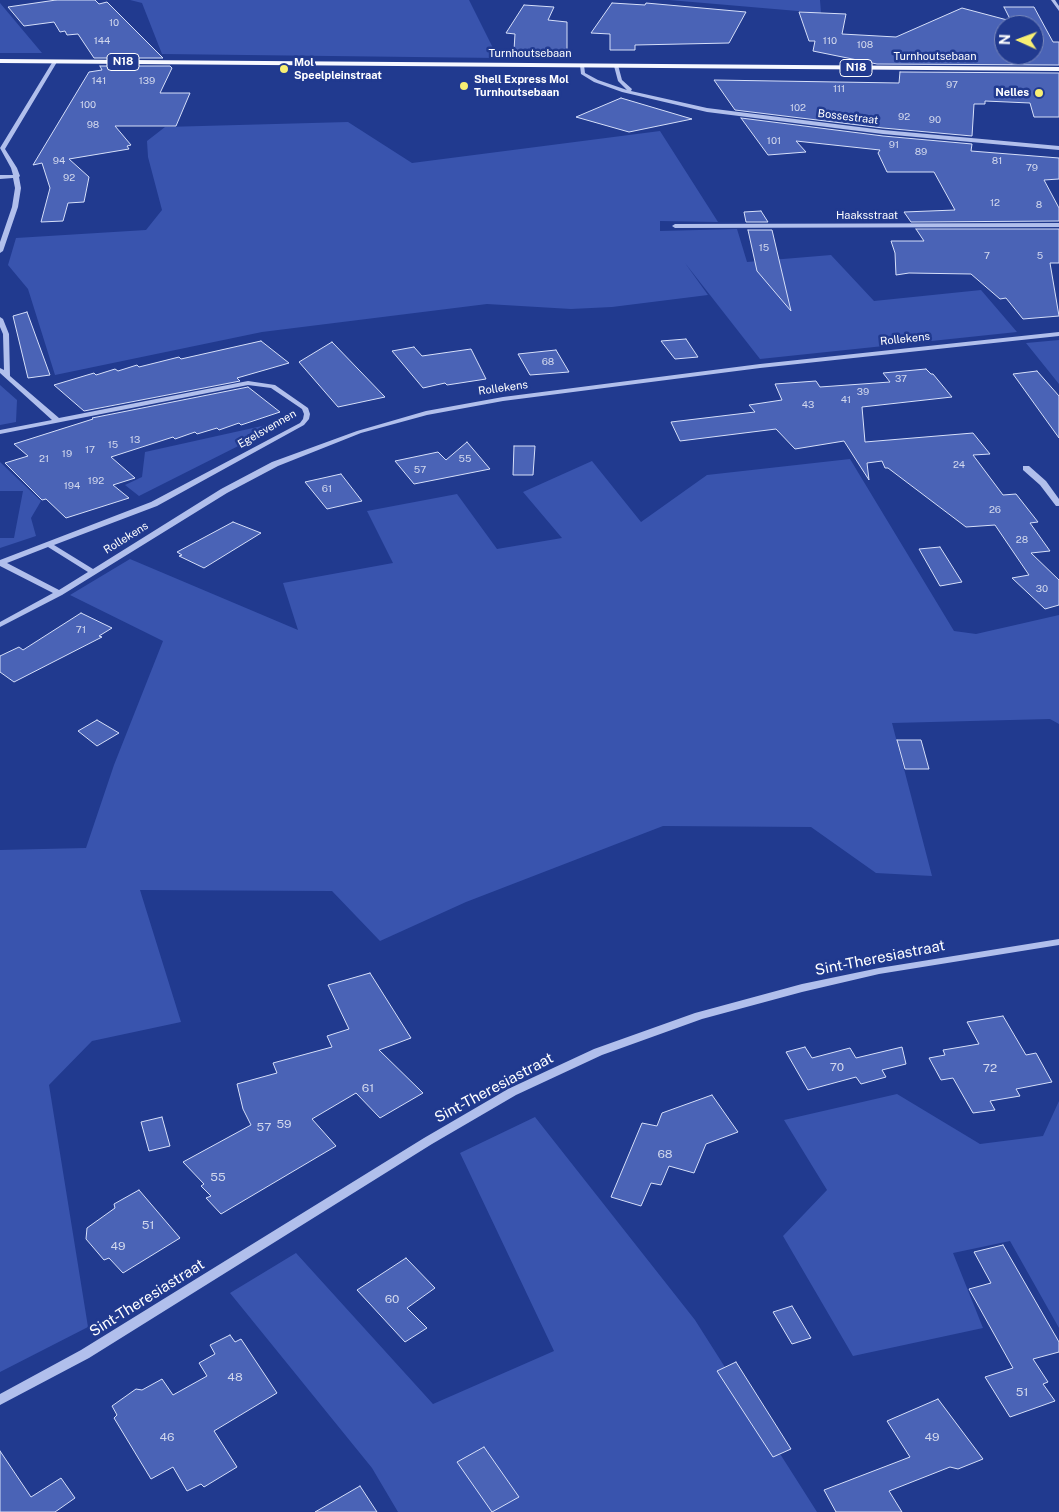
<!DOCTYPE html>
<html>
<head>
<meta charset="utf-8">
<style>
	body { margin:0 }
	#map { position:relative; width:1059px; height:1512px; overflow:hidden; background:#213a8f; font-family:"Public Sans",sans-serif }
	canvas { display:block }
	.north { position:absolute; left:994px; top:15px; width:50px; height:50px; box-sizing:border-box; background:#213a8f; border:1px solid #7a89bc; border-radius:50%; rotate:272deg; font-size:14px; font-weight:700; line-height:20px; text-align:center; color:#fff }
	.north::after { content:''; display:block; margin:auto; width:18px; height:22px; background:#f8ef73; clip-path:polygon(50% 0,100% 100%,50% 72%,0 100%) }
</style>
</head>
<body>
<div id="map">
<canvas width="1059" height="1512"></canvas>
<div class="north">N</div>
</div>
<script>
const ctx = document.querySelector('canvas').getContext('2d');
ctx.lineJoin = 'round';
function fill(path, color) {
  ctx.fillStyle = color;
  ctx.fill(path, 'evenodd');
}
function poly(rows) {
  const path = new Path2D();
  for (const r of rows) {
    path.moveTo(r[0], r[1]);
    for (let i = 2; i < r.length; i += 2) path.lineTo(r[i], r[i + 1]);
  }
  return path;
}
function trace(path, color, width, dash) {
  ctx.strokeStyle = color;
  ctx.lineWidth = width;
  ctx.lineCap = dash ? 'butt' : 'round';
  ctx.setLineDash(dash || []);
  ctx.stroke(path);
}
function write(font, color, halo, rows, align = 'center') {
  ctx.font = font + ' "Public Sans",sans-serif';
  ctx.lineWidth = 5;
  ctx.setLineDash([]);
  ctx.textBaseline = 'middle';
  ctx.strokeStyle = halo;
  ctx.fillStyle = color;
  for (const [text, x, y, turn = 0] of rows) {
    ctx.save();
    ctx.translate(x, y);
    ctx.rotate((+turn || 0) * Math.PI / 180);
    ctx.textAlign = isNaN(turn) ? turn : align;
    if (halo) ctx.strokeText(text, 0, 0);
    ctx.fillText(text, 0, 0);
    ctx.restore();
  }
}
fill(poly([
	[130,0,469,0,498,58,162,54,142,3],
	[669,0,820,0,821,13],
	[0,3,42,53,0,53],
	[348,122,412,163,660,131,718,222,660,221,660,231,737,229,747,262,831,255,874,301,981,290,1017,332,760,359,685,263,708,295,612,307,571,309,487,304,262,332,55,375,28,289,8,265,16,238,146,230,162,210,148,157,147,141,165,127],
	[1059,340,1059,384,1026,343],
	[0,385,17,400,16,422,0,425],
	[271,424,276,427,139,496,125,485,142,477,145,452],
	[850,459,954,631,976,634,1059,615,1059,724,1050,719,892,723,932,876,876,873,811,827,663,826,466,902,380,941,332,891,140,890,181,1022,92,1041,49,1085,88,1327,0,1372,0,850,86,848,114,765,163,641,70,595,130,559,298,630,283,583,393,563,367,511,457,494,497,549,562,538,523,492,592,461,641,522,707,475],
	[0,462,41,501,31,518,36,536,0,548,0,538,14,538,23,491,0,491],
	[897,1094,980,1144,1043,1136,1059,1101,1059,1328,1010,1241,953,1253,983,1328,853,1356,783,1236,827,1190,784,1120],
	[535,1117,695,1320,817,1512,398,1512,372,1468,230,1293,296,1253,433,1404,554,1351,460,1153]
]), '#3954ae');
const building = poly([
	[56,0,95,0,99,4,107,2,163,58,94,58,78,34,67,35,65,31,60,32,54,22,24,26,8,7,56,0],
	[612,3,645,5,646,3,746,12,729,43,635,45,635,50,610,50,610,34,591,33,612,3],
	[524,5,554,7,548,20,567,22,567,50,514,50,515,34,506,33,524,5],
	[1004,7,1034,7,1053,42,1059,42,1059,65,877,64,813,51,815,41,809,41,799,12,846,14,842,34,896,37,962,8,1011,21,1004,7],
	[1004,25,1034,25,1034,55,1004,55,1004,25],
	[100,66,170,66,172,68,160,93,190,93,176,126,115,126,131,145,127,146,129,149,69,159,89,177,84,202,68,203,63,221,41,222,50,188,42,163,33,165,89,72,102,70,100,66],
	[900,72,1059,73,1059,117,1034,117,1030,103,985,101,985,104,974,104,972,136,883,128,735,110,714,80,899,83,900,72],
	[621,98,692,119,629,132,576,117,621,98],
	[741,118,883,136,972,144,971,151,1059,158,1059,179,1044,180,1059,208,1059,221,911,222,904,212,955,210,934,172,887,172,878,153,880,150,796,141,806,152,768,155,741,118],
	[761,211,768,222,746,222,744,212,761,211],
	[916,229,1059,229,1059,263,1050,263,1059,316,1023,319,1006,298,1000,299,971,274,909,273,896,275,895,253,891,241,924,241,916,229],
	[748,230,772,230,791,311,757,271,748,230],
	[27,312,50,375,28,378,13,316,27,312],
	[686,339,698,357,675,359,661,341,686,339],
	[261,341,289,363,237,378,240,381,84,411,54,385,94,373,96,375,115,369,118,371,137,365,139,367,179,357,181,359,261,341],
	[332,342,385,397,338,407,299,362,332,342],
	[414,347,422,356,471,349,486,379,447,385,445,383,423,388,392,351,414,347],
	[556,350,569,372,530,375,518,354,556,350],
	[926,369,931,374,933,374,952,397,862,407,865,442,973,433,990,454,973,455,1003,495,1016,494,1038,522,1030,523,1050,551,1031,553,1059,580,1059,605,1045,609,1012,578,1029,575,995,525,966,527,888,468,885,468,882,461,867,463,869,480,844,441,795,449,776,429,680,441,671,422,755,412,749,405,782,400,775,384,816,381,820,387,890,382,883,373,926,369],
	[1037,371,1059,396,1059,438,1013,374,1037,371],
	[248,387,280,412,241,425,239,423,219,430,217,428,197,434,195,432,175,439,173,437,111,457,135,478,113,485,129,498,66,518,46,499,42,500,5,463,28,456,14,444,93,419,92,418,248,387],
	[467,442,490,469,414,484,395,461,438,452,446,460,467,442],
	[514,446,535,446,533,475,513,475,514,446],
	[341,474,362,501,327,509,305,482,341,474],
	[233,522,261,533,204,568,179,556,182,555,177,552,233,522],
	[940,547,962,582,940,586,919,549,940,547],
	[81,613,112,628,99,636,102,637,14,682,0,672,0,656,19,647,23,650,81,613],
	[97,720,119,733,97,746,78,731,97,720],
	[897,740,921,740,929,769,905,769,897,740],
	[370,973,411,1038,379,1050,423,1093,380,1118,356,1093,312,1119,336,1146,221,1214,206,1198,211,1196,201,1186,204,1184,183,1162,251,1125,243,1109,237,1084,277,1073,273,1063,332,1047,327,1036,349,1029,328,985,370,973],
	[1003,1016,1026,1055,1036,1053,1052,1082,1016,1089,1020,1096,990,1101,995,1110,973,1113,953,1078,941,1080,929,1058,945,1055,943,1050,979,1044,967,1022,1003,1016],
	[805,1047,812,1058,850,1048,856,1058,902,1047,906,1064,882,1070,886,1077,861,1084,856,1077,808,1090,786,1052,805,1047],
	[712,1095,738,1132,706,1144,694,1173,669,1166,661,1185,651,1183,641,1206,611,1197,642,1123,657,1126,662,1113,712,1095],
	[162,1117,170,1146,149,1151,141,1122,162,1117],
	[139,1190,180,1238,123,1273,109,1258,104,1260,86,1239,87,1228,115,1208,114,1204,139,1190],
	[1003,1245,1059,1342,1059,1352,1033,1359,1048,1382,1043,1384,1055,1401,1010,1417,985,1377,1013,1368,969,1289,991,1283,974,1252,1003,1245],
	[406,1258,435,1288,407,1308,427,1328,405,1342,357,1290,406,1258],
	[792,1306,811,1338,792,1344,773,1312,792,1306],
	[230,1335,235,1342,241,1339,277,1393,214,1431,237,1467,204,1487,201,1484,187,1491,173,1467,151,1479,114,1418,117,1415,112,1406,136,1389,142,1390,162,1379,173,1395,207,1376,199,1363,215,1354,210,1345,230,1335],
	[736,1362,791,1449,773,1457,717,1371,736,1362],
	[938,1399,983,1459,958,1469,950,1467,889,1491,902,1512,836,1512,824,1490,910,1457,887,1421,938,1399],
	[484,1447,519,1497,492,1512,457,1462,484,1447],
	[0,1451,31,1497,61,1478,75,1498,55,1512,0,1512,0,1451],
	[360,1486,377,1512,315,1512,360,1486]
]);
fill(building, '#4a63b6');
trace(building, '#d6dff9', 1);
fill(poly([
	[1051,0,1055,0,1059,6,1059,11,1051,0],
	[53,61,57,62,5,149,17,168,20,176,19,177,21,188,18,207,3,251,0,253,0,242,12,207,15,188,13,178,0,179,0,175,13,175,11,168,0,148,53,61],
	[582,64,584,65,585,73,598,80,627,90,618,81,614,66,618,65,622,80,632,89,631,91,707,108,883,130,1059,146,1059,150,883,134,707,112,622,92,594,82,581,74,580,65,582,64],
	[1059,223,1059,227,675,228,672,226,675,224,1059,223],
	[0,317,3,319,9,334,10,376,59,418,248,381,275,385,308,408,310,414,309,419,304,425,157,506,54,545,93,569,221,489,272,462,357,431,426,411,503,397,760,364,1059,332,1059,336,760,368,503,401,427,415,361,433,278,466,227,493,62,595,0,627,0,622,53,593,0,566,0,560,151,502,300,423,303,419,304,414,302,409,271,388,248,385,0,434,0,430,52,420,0,373,0,368,4,370,3,334,0,327,0,317],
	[48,547,88,572,59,590,7,563,48,547],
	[1023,466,1029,466,1046,481,1059,499,1059,506,1056,506,1040,485,1023,470,1023,466],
	[1059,939,1059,945,879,974,802,992,702,1019,602,1055,516,1095,432,1144,89,1358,0,1405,0,1394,81,1350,424,1138,508,1089,594,1049,695,1013,802,984,879,968,1059,939]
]), '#b1bfec');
fill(poly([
	[0,59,1059,67,1059,71,0,63,0,59]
]), '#f7f8ff');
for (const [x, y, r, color] of [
	[284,69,5,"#f8ef73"],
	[464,86,5,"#f8ef73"],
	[1039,93,5,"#f8ef73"]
]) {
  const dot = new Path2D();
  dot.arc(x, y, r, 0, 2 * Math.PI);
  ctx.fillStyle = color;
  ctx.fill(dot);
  trace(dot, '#213a8f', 2);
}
write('10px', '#d2d8ed', null, [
	["10",114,23],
	["144",102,41],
	["110",830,41],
	["108",865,45],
	["141",99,81],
	["139",147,81],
	["97",952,85],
	["111",839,89],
	["100",88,105],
	["102",798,108],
	["92",904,117],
	["90",935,120],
	["98",93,125],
	["101",774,141],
	["91",894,145],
	["89",921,152],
	["94",59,161],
	["81",997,161],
	["79",1032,168],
	["92",69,178],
	["12",995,203],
	["8",1039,205],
	["15",764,248],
	["7",987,256],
	["5",1040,256],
	["68",548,362],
	["37",901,379],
	["39",863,392],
	["41",846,400],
	["43",808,405],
	["13",135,440],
	["15",113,445],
	["17",90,450],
	["19",67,454],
	["21",44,459],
	["55",465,459],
	["24",959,465],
	["57",420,470],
	["192",96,481],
	["194",72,486],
	["61",327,489],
	["26",995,510],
	["28",1022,540],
	["30",1042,589],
	["71",81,630]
]);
write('11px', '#fff', '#213a8f', [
	["Turnhoutsebaan",530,54],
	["Turnhoutsebaan",935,57],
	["Bossestraat",848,117,7],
	["Haaksstraat",867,216],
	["Rollekens",905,339,-6],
	["Rollekens",503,388,-8],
	["Egelsvennen",267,429,-30],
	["Rollekens",126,538,-32]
]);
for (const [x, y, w] of [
	[123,62,32],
	[856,68,32]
]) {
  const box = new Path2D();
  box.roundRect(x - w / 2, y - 8.5, w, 17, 4);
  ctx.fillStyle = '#213a8f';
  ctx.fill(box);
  trace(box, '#fff', 1);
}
write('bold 11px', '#fff', null, [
	["N18",123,62],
	["N18",856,68]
]);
write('bold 11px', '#fff', '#213a8f', [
	["Mol",294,63],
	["Speelpleinstraat",294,76],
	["Shell Express Mol",474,80],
	["Turnhoutsebaan",474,93],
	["Nelles",1029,93,"right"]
], 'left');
write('12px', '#d2d8ed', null, [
	["70",837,1067],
	["72",990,1068],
	["61",368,1088],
	["59",284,1124],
	["57",264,1127],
	["68",665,1154],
	["55",218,1177],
	["51",148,1225],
	["49",118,1246],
	["60",392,1299],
	["48",235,1377],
	["51",1022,1392],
	["46",167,1437],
	["49",932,1437]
]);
write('15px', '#fff', '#213a8f', [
	["Sint-Theresiastraat",880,958,-11],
	["Sint-Theresiastraat",494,1088,-28],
	["Sint-Theresiastraat",147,1298,-32]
]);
</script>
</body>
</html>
